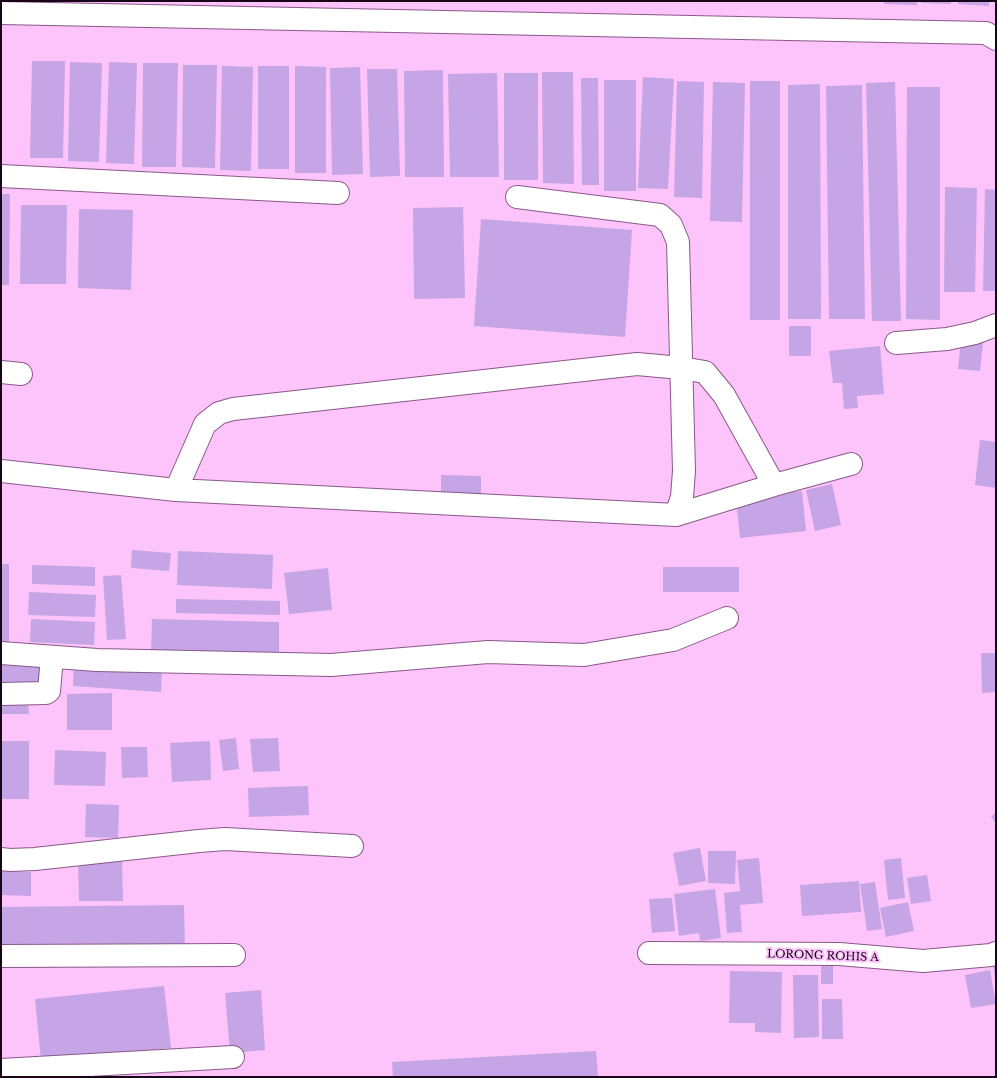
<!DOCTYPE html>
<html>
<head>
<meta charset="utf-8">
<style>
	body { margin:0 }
	#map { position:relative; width:997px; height:1078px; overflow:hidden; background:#fcc4fa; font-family:"Libre Baskerville",serif }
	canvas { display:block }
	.frame { position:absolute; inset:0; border:2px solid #180618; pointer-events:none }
</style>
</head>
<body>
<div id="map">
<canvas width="997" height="1078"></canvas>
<div class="frame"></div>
</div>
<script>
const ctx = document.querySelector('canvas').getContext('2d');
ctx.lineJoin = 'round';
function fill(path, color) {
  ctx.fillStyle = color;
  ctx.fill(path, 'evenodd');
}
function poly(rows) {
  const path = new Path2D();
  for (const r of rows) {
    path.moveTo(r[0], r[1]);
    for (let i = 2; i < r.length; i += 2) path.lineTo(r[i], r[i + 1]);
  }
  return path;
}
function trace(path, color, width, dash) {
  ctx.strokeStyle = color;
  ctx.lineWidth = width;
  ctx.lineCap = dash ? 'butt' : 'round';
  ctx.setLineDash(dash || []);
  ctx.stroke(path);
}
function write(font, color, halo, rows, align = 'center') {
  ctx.font = font + ' "Libre Baskerville",serif';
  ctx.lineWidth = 4;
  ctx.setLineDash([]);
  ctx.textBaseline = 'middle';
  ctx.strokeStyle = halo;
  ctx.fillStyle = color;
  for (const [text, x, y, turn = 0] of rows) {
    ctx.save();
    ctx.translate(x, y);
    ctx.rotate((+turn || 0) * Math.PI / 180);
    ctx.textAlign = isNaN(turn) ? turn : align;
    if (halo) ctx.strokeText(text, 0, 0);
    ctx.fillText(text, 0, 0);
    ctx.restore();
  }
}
fill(poly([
	[884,1,917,1,917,5,884,4],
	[921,1,951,1,951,4,921,3],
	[958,1,989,1,989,6,958,4],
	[32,61,65,61,63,158,30,158],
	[70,62,102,63,99,162,68,161],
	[109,62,137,63,134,164,106,163],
	[143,63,178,63,176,167,142,167],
	[183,65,217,65,215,168,182,167],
	[222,66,253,67,251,171,220,170],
	[258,66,289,66,289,169,258,169],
	[295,66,326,67,326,173,295,173],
	[360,67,363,174,332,175,330,68],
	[367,69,397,69,400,176,370,177],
	[443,70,444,177,405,177,404,71],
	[542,72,573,72,574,184,543,183],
	[497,73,499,177,450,177,448,74],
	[504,73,538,73,538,180,504,180],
	[643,77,674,79,668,189,638,188],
	[581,78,598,78,599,185,582,185],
	[604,80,636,80,636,191,604,191],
	[677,81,704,82,702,198,674,197],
	[750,81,780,81,780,320,750,320],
	[713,82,745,83,742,222,710,221],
	[895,82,901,321,872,321,866,83],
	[820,84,821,319,788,319,788,85],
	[862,85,865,319,829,319,826,86],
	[907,87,940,87,940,320,906,319],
	[945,187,977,188,975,292,944,292],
	[985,189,996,190,996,291,983,291],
	[1,194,10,194,9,285,1,285],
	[21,205,67,205,66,284,20,284],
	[463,207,465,298,414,299,413,208],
	[79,209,133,210,131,290,78,288],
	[481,219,632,230,625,337,474,326],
	[789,326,811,326,811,356,789,356],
	[961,340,983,342,980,371,958,369],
	[880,346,884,394,857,396,858,408,844,409,842,383,833,383,829,351],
	[980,440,996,442,996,488,975,485],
	[441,475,481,476,481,494,441,493],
	[832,484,841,525,815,531,806,490],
	[802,491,806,531,740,538,736,498],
	[132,550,171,553,169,571,131,568],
	[178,551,273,555,272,589,177,585],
	[1,564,9,564,9,644,1,644],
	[32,565,95,567,95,586,32,584],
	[663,567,739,567,739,592,663,592],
	[328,568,332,610,289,614,284,573],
	[121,575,126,639,107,640,103,576],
	[29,592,96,595,95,617,28,615],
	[176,599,280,601,280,615,176,613],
	[31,619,95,622,94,645,30,642],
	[152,619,279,622,279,656,151,652],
	[981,653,996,653,996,692,982,693],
	[42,662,42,682,1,682,1,663],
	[74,663,162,670,161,692,73,686],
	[112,693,112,730,67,730,67,694],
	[28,700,29,714,1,714,1,701],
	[236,738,239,769,223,771,219,740],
	[278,738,280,771,253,772,250,739],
	[1,741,29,741,29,799,1,799],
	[210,741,211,780,172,782,170,743],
	[121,747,147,747,148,777,122,778],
	[55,750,106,752,105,786,54,785],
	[308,786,309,815,249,817,248,788],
	[86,804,119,805,118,838,85,837],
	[996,812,996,823,991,817],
	[700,848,706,881,679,886,673,853],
	[708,851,736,851,735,884,708,883],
	[759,858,763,903,740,905,742,932,727,933,724,893,740,891,737,860],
	[901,858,905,898,888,900,884,860],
	[78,861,122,861,123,901,79,901],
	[1,871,31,872,31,896,1,895],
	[927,875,931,901,911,904,907,878],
	[859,881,861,912,802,916,800,885],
	[875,882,882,929,867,931,860,884],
	[715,889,721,938,700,941,699,933,679,936,674,894],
	[672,898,675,931,652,933,649,899],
	[908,902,914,931,886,937,880,908],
	[184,905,185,950,2,952,1,907],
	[993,963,996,963,996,979,995,979],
	[833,965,833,984,821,984,821,966],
	[990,970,996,1004,971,1008,965,975],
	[730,971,782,972,781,1033,755,1032,755,1023,729,1023],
	[793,975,818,975,819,1037,794,1038],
	[164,986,171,1048,41,1060,35,999],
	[261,990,265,1050,230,1053,225,993],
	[822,999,842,999,843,1039,822,1039],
	[596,1051,598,1077,393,1077,392,1062]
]), '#c5a5e5');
const minor = poly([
	[1,13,986,33,996,39],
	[1,176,338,193],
	[517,197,660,215,671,225,678,242,684,471,682,497,676,515],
	[896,343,947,339,975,333,996,325],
	[1,372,21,374],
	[1,471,176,490,676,515,774,485,851,464],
	[176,490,205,424,219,413,233,409,637,364,681,368,705,372,724,395,774,485],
	[1,653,97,660,331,665,488,652,584,655,673,640,727,618],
	[1,694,46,693,49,691,52,657],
	[1,859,10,860,35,859,199,841,225,839,352,846],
	[649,953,839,954,923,961,991,955,996,953],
	[1,956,234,955],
	[1,1070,233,1057]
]);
trace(minor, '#8a5889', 24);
trace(minor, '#fff', 22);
write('11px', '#180618', '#fcc4fa', [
	["LORONG ROHIS A",823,956,2]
]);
</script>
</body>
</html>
